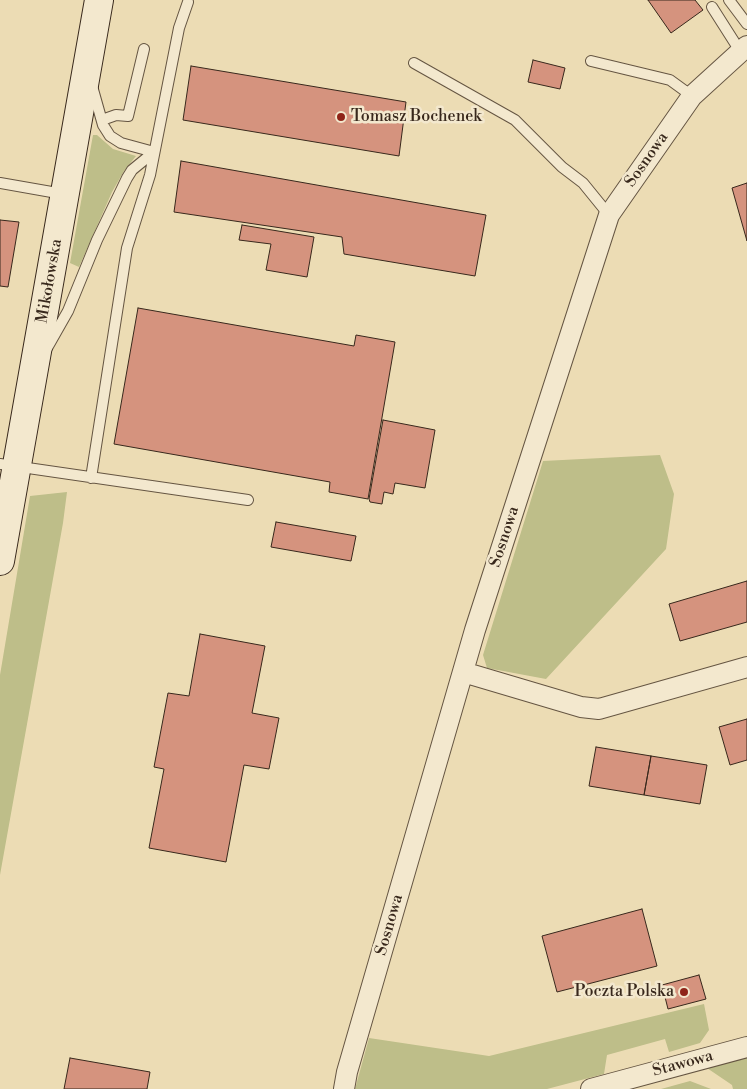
<!DOCTYPE html>
<html>
<head>
<meta charset="utf-8">
<style>
	body { margin:0 }
	canvas { display:block; background:#ecdcb4 }
</style>
</head>
<body>
<canvas width="747" height="1089"></canvas>
<script>
const ctx = document.querySelector('canvas').getContext('2d');
ctx.lineJoin = 'round';
function fill(path, color) {
  ctx.fillStyle = color;
  ctx.fill(path, 'evenodd');
}
function poly(rows) {
  const path = new Path2D();
  for (const r of rows) {
    path.moveTo(r[0], r[1]);
    for (let i = 2; i < r.length; i += 2) path.lineTo(r[i], r[i + 1]);
  }
  return path;
}
function trace(path, color, width, dash) {
  ctx.strokeStyle = color;
  ctx.lineWidth = width;
  ctx.lineCap = dash ? 'butt' : 'round';
  ctx.setLineDash(dash || []);
  ctx.stroke(path);
}
function write(font, color, halo, rows, align = 'center') {
  ctx.font = font + ' "Libre Bodoni",serif';
  ctx.lineWidth = 5;
  ctx.setLineDash([]);
  ctx.textBaseline = 'middle';
  ctx.strokeStyle = halo;
  ctx.fillStyle = color;
  for (const [text, x, y, turn = 0] of rows) {
    ctx.save();
    ctx.translate(x, y);
    ctx.rotate((+turn || 0) * Math.PI / 180);
    ctx.textAlign = isNaN(turn) ? turn : align;
    if (halo) ctx.strokeText(text, 0, 0);
    ctx.fillText(text, 0, 0);
    ctx.restore();
  }
}
fill(poly([
	[93,135,97,135,113,149,136,156,124,171,112,192,79,267,70,263],
	[660,455,674,494,666,549,546,679,487,668,483,655,543,461],
	[67,492,63,523,0,875,0,675,30,496],
	[704,1004,709,1030,700,1043,669,1052,665,1039,607,1055,604,1074,547,1089,355,1089,369,1038,489,1056],
	[747,1056,747,1089,733,1089,732,1085,704,1066],
	[690,1081,711,1089,661,1089]
]), '#bebe89');
const building = poly([
	[648,0,695,0,703,10,671,33,648,0],
	[533,60,565,68,560,89,528,82,533,60],
	[191,66,406,102,399,156,183,120,191,66],
	[181,161,486,215,475,276,344,254,342,237,174,212,181,161],
	[747,183,747,241,732,188,747,183],
	[0,220,19,222,8,287,0,286,0,220],
	[242,225,314,237,307,277,266,270,271,244,239,240,242,225],
	[138,308,354,346,356,335,395,342,368,499,329,492,330,482,114,444,138,308],
	[383,420,435,430,425,488,395,483,393,494,384,492,382,504,370,502,369,499,383,420],
	[276,522,356,536,351,561,271,547,276,522],
	[747,581,747,622,680,641,669,604,747,581],
	[200,634,265,646,252,713,279,718,269,769,244,765,226,862,149,848,164,769,154,767,168,693,189,696,200,634],
	[747,719,747,760,730,765,719,727,747,719],
	[596,747,651,756,644,795,589,786,596,747],
	[651,756,707,765,700,804,644,795,651,756],
	[642,909,657,966,557,992,542,936,642,909],
	[699,975,706,999,668,1009,662,985,699,975],
	[70,1058,150,1072,147,1089,64,1089,70,1058]
]);
fill(building, '#d5937e');
trace(building, '#38281c', 1);
const service = poly([
	[729,0,747,24],
	[712,7,740,51],
	[591,61,670,80,692,96],
	[414,63,515,120,562,167,583,183,609,215],
	[92,86,103,125,110,136,121,143,154,152],
	[102,120,116,115,128,116,144,49],
	[0,183,63,194],
	[47,348,68,311,97,240,127,178,132,170,154,152],
	[0,464,248,500],
	[91,478,127,248,150,175,179,28,188,2]
]);
const minor = poly([
	[463,672,581,707,599,709,747,667],
	[344,1089,347,1072,475,630,609,215,692,96,747,46],
	[591,1089,747,1047]
]);
const secondary = poly([
	[0,561,99,0]
]);
trace(service, '#655542', 12);
trace(minor, '#655542', 22);
trace(secondary, '#38281c', 30);
trace(service, '#f3e8ce', 10);
trace(minor, '#f3e8ce', 20);
trace(secondary, '#f3e8ce', 28);
for (const [x, y, r, color] of [
	[341,117,5,"#8f2418"],
	[684,992,5,"#8f2418"]
]) {
  const dot = new Path2D();
  dot.arc(x, y, r, 0, 2 * Math.PI);
  ctx.fillStyle = color;
  ctx.fill(dot);
  trace(dot, '#f3e8ce', 2);
}
write('16px', '#38281c', '#f3e8ce', [
	["Tomasz Bochenek",351,117],
	["Poczta Polska",674,992,"right"]
], 'left');
write('16px', '#38281c', '#f3e8ce', [
	["Sosnowa",647,160,-55],
	["Mikołowska",50,281,-80],
	["Sosnowa",505,537,-72],
	["Sosnowa",390,925,-74],
	["Stawowa",683,1064,-15]
]);
</script>
</body>
</html>
